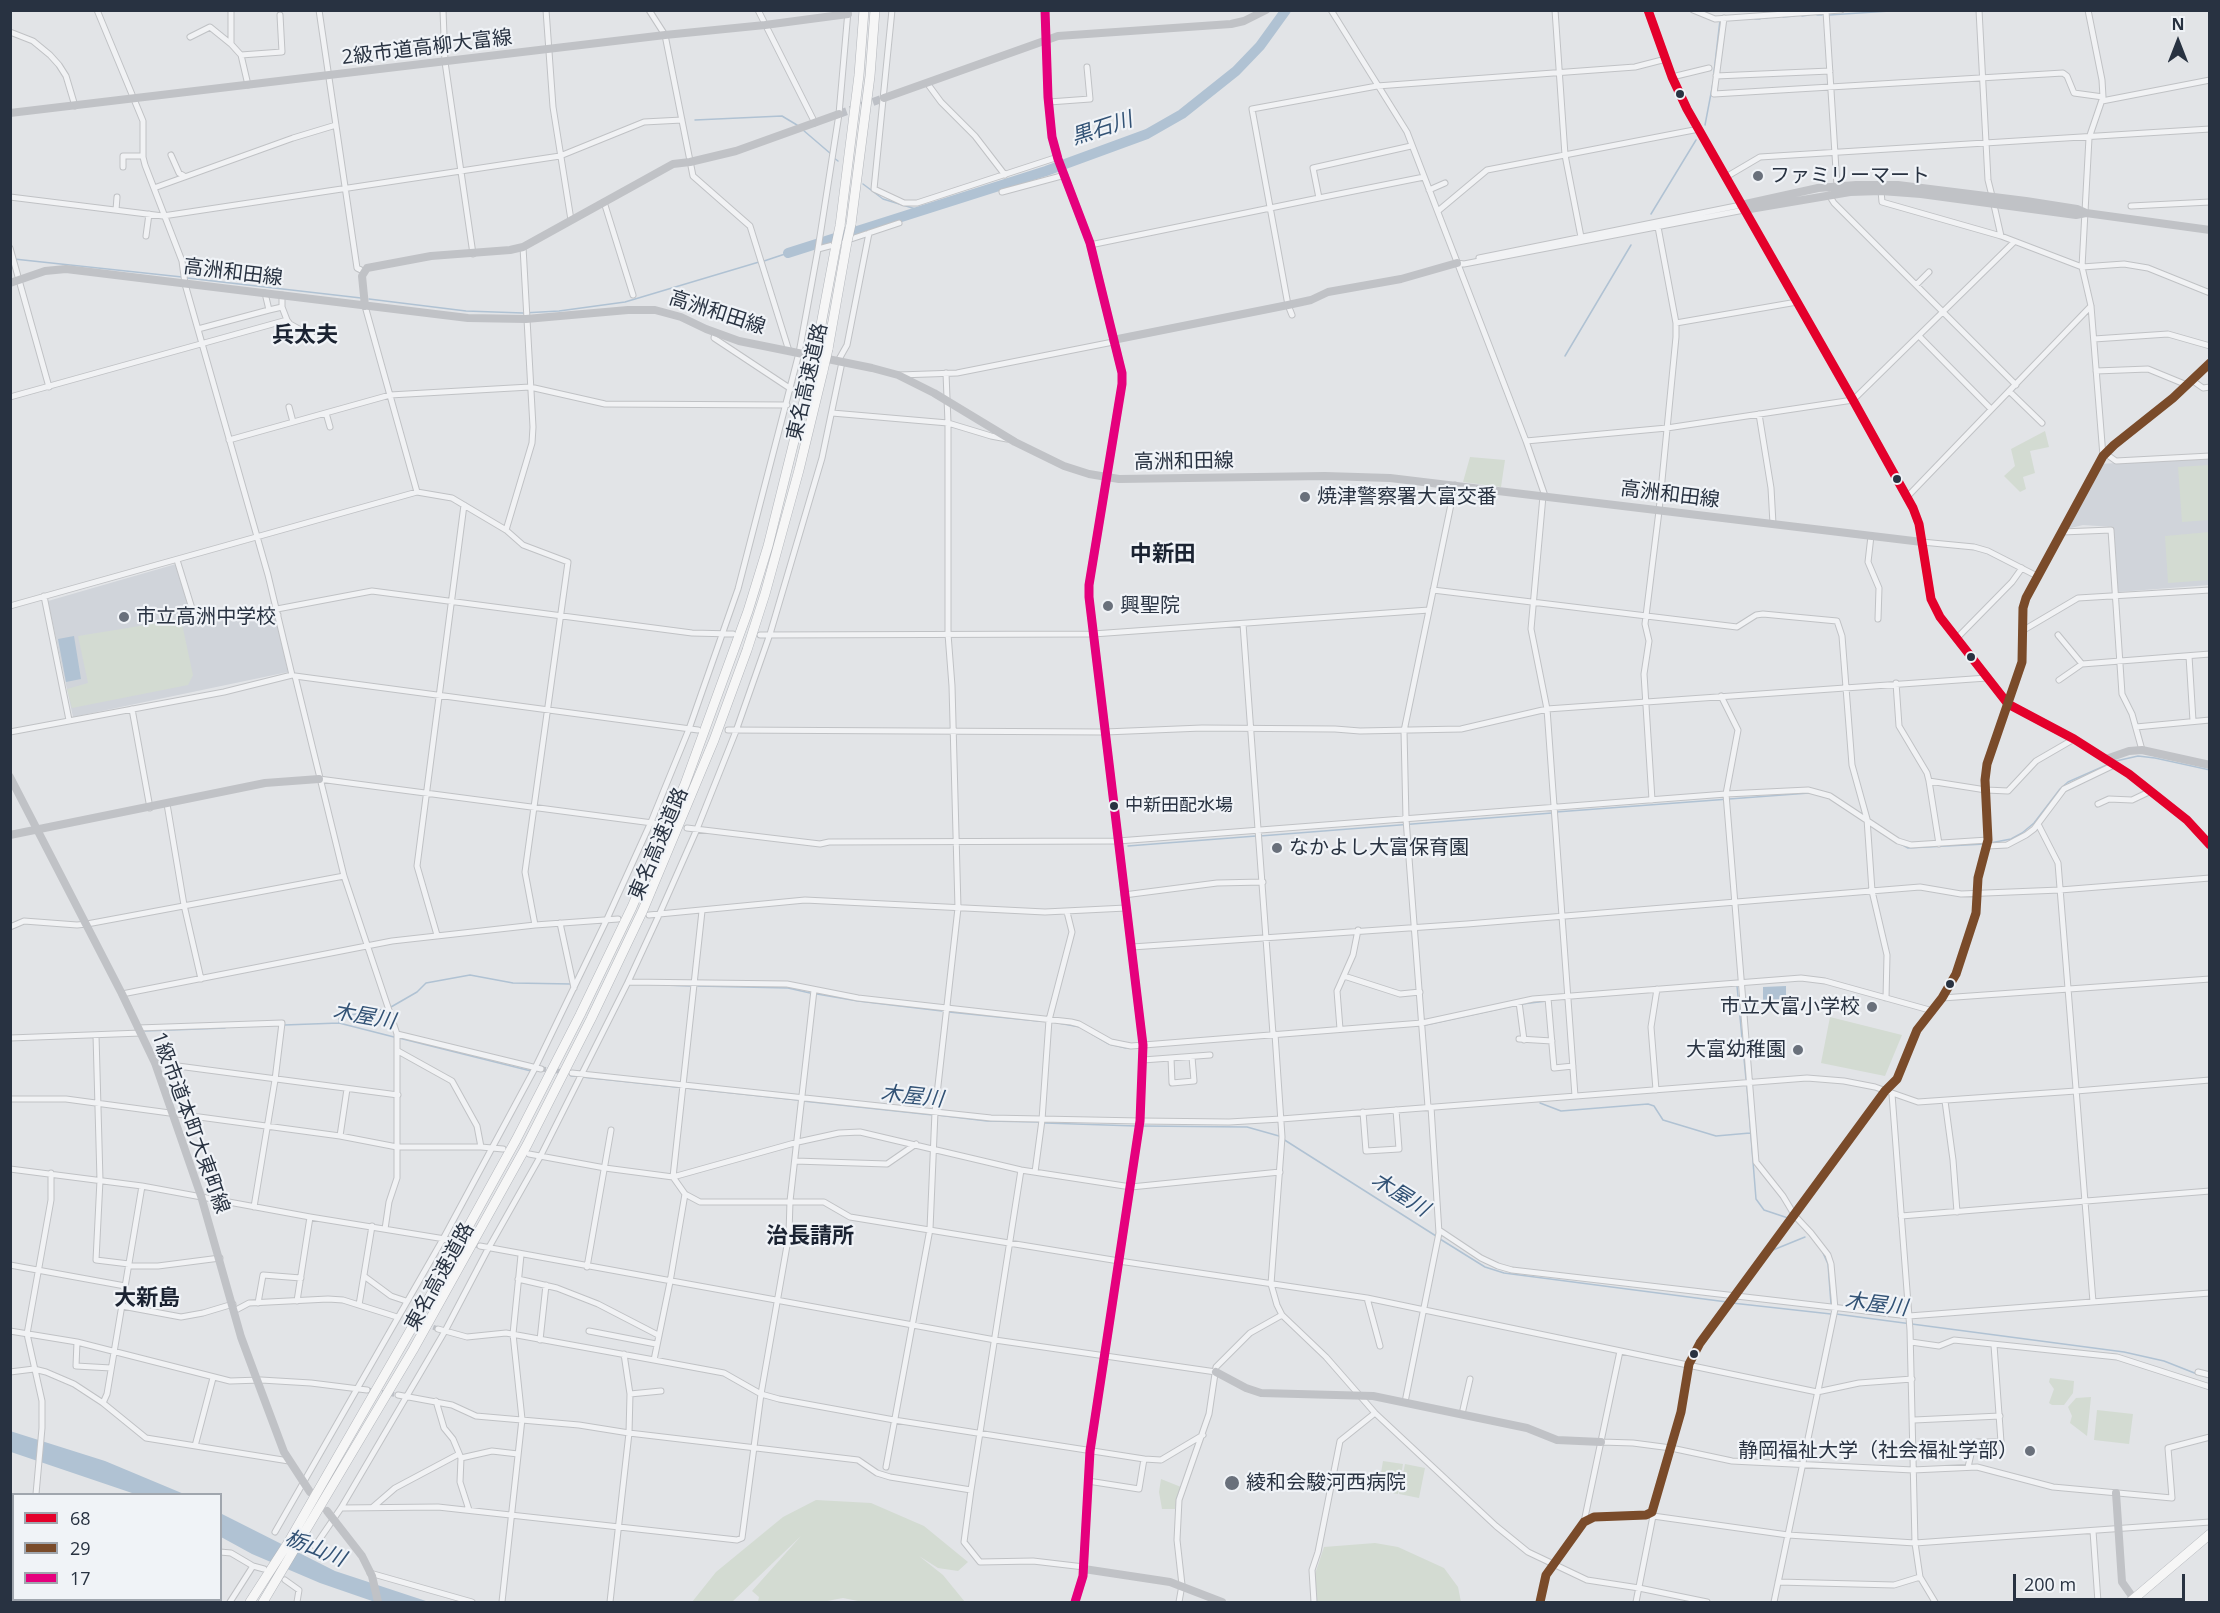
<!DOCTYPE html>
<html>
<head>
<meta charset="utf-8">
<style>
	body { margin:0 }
	#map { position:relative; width:2220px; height:1613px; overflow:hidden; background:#e2e4e7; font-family:"Open Sans",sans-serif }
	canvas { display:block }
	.frame { position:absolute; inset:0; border:12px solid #283241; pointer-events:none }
	.legend { position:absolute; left:12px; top:1493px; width:210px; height:108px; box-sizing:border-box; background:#f0f3f7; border:2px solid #a0a6ae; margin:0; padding:8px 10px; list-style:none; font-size:18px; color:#283241 }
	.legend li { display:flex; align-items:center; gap:12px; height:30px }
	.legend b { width:30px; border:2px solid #a0a6ae }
	.north { position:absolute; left:2148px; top:12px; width:60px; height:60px; -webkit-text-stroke:4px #f0f3f7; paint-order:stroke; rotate:0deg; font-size:16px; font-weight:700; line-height:24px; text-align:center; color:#283241 }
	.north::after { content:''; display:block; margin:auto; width:21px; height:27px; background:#283241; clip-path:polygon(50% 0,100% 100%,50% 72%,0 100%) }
	.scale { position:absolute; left:2013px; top:1574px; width:172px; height:27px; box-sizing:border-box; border:3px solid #283241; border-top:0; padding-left:8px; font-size:18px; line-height:21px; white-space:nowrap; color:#283241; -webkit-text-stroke:4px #f0f3f7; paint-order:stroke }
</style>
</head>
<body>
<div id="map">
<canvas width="2220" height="1613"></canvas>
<div class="frame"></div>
<ul class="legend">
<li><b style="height:8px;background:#e4002b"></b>68</li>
<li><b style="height:8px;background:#7a4b2a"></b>29</li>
<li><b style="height:8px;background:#e5007d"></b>17</li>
</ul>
<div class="north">N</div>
<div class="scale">200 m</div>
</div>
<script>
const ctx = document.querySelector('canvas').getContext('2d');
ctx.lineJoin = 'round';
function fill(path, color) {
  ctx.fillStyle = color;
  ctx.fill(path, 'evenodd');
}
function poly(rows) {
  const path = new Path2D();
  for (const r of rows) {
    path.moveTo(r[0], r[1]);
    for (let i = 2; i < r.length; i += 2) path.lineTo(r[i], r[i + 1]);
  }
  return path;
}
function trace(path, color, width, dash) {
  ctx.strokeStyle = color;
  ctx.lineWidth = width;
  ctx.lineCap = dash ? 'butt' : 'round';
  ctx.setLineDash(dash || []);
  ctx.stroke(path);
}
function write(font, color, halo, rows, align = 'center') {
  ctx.font = font + ' "Open Sans","Noto Sans JP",sans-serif';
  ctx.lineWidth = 4.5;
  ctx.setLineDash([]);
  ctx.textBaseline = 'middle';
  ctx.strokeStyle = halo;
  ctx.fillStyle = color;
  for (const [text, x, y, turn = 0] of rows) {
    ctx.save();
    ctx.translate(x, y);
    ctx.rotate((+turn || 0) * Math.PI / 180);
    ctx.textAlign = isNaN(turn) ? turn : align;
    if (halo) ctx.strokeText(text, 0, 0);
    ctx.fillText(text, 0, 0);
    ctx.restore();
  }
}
fill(poly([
	[2209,457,2209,585,2118,592,2113,527,2083,525,2067,529,2100,464],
	[176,564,191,617,276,618,288,672,73,717,48,601]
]), '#d0d4da');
fill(poly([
	[2045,431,2049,447,2030,451,2035,473,2023,477,2026,489,2020,492,2004,476,2015,466,2011,449],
	[1470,457,1505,460,1501,487,1463,482],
	[2209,465,2209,520,2182,522,2178,467],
	[2209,532,2209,580,2168,583,2165,536],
	[177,620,182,624,193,675,188,685,72,708,67,689,88,683,78,636],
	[1830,1017,1902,1035,1885,1076,1821,1063],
	[2050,1378,2074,1381,2073,1393,2064,1405,2052,1405,2049,1403,2054,1389,2049,1382],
	[2091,1397,2087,1436,2070,1423,2072,1416,2068,1407,2076,1398],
	[2097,1410,2133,1414,2129,1444,2094,1440],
	[1383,1461,1403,1464,1398,1494,1378,1491],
	[1405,1464,1425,1468,1419,1498,1399,1494],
	[1161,1479,1181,1487,1175,1509,1162,1509,1159,1492],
	[816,1500,871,1503,924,1526,968,1562,958,1571,938,1568,919,1556,943,1575,965,1602,863,1602,843,1598,822,1602,758,1602,759,1597,752,1591,801,1536,732,1602,692,1602,716,1572,744,1549,783,1517],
	[1375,1543,1398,1547,1444,1568,1458,1587,1461,1602,1317,1602,1315,1574,1324,1547]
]), '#d3dbd2');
fill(poly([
	[74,636,81,679,66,682,58,639],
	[1786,986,1786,999,1763,1000,1763,987],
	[10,1431,105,1461,184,1494,135,1494,11,1452],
	[220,1513,335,1571,429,1602,375,1602,320,1583,252,1554,221,1537]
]), '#b0c2d3');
trace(poly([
	[1817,15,1822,15],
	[1829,15,1905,10],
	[1802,16,1809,15],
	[1783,17,1794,16],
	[1764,18,1767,18],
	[1755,19,1760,19],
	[1714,72,1720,20],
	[695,120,782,116,797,125],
	[1705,125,1713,83],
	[803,130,831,154],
	[834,158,838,161],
	[863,184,883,199,919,210],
	[1651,214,1696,140],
	[14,259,182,277],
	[764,261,788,253],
	[187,278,361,298],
	[369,299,466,311,523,313,559,311,625,302,759,262],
	[1565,356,1631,245],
	[2116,761,2138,756,2155,758,2210,770],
	[1556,812,1809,793],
	[1880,832,1908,848,1985,844],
	[1260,836,1552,813],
	[1990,843,2011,839,2022,833,2034,823,2060,789,2068,782,2109,764],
	[1128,846,1256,836],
	[664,985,690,986],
	[698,986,788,988,810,993],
	[1737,986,1746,1079],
	[817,994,858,1001,942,1011],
	[1522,1004,1547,1001],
	[391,1007,417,992,426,983,470,975,513,983,572,984],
	[949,1012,1038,1021],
	[339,1023,339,1017,385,1009],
	[1058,1023,1080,1027],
	[284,1025,339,1023,394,1037],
	[1425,1025,1517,1005],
	[145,1031,225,1028],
	[1092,1034,1109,1044,1126,1048],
	[399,1038,531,1071],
	[571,1076,578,1076],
	[582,1077,798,1100],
	[1747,1087,1756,1199,1764,1210,1788,1218],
	[803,1101,933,1115],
	[1540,1103,1561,1111,1648,1104,1654,1106,1663,1120,1716,1136,1750,1133],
	[937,1115,987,1121,1040,1122],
	[1045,1123,1136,1126],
	[1141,1126,1247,1127,1279,1136],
	[1283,1139,1436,1236],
	[1440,1239,1485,1267,1504,1273,1727,1302],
	[1773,1250,1805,1237],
	[1823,1253,1828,1264,1831,1304],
	[1732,1303,1831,1314],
	[1836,1314,2124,1352,2164,1361,2197,1374],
	[2202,1375,2210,1378]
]), '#b0c2d3', 1.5);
trace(poly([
	[788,253,1046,171,1147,134,1182,114,1236,71,1260,46,1286,10]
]), '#b0c2d3', 10);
trace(poly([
	[541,1069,566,1072],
	[451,1240,480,1246],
	[405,1317,438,1329],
	[367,1390,398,1395]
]), '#bdc0c6', 5, [5, 2.5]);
trace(poly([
	[839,114,884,98]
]), '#bdc0c6', 8, [8, 4]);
const street = poly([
	[97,10,143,121,143,157,145,165,182,261,185,284,268,575,292,675,295,676,344,876,397,1034,397,1178,389,1202,385,1229],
	[231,10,231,44,241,55,248,85],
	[319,10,357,268,363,271],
	[443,10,445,62,473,254],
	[546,10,553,107,571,220],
	[649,10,665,35,693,176,750,226,789,351],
	[758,10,815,123],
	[892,10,874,189,904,203,917,203,1058,157],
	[1331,10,1407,132,1526,441,1545,496],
	[1555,10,1565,155,1581,237],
	[1693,10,1715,19,1841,10],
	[1979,10,1988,180,1992,196],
	[2088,10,2102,80,2103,97,2089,138,2082,267,2091,306,2103,456],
	[1826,11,1837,186],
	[1724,18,1714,94,2063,73,2067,76,2074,93,2103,97],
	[10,32,33,41,50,55,59,65,66,76,75,106],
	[190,37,210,27,231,44],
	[241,55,282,52,280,15],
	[1716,76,1830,71],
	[1672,77,1709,68],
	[927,83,941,102,975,136,1005,175],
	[2102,101,2210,80],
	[1049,102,1090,99,1087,67],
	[1411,146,1313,168,1319,198,1424,177],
	[171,155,179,173,184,176],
	[123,167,123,156,143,156],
	[1726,177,1760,157,2210,129],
	[154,188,293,138,336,125],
	[1429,190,1445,183],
	[1881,191,1882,202,2001,236,2082,267,2124,264,2148,268,2210,293],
	[1002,192,1065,175],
	[1829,195,1834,203,2016,385],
	[10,197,163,216,560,156,644,122,682,120],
	[604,202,633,295],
	[1994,205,2001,236],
	[2131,206,2210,202],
	[116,210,117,197],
	[1438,211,1487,170,1699,129],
	[146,236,149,214],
	[845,241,899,223],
	[1090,245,1319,198],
	[10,248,49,387],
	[818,249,837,244],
	[1479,258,1741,205],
	[1457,263,1464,264,1744,210],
	[1916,285,1929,272],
	[265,293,269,310,282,307,282,295],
	[365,306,417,492],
	[1292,315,1288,305,1252,109,1377,86,1635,67,1666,59],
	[287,320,290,324,315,338],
	[1676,323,1797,302],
	[198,329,269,310],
	[715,333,714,338,791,389],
	[1919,336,1991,409],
	[2094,339,2168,334,2210,346],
	[838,361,847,345,869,233],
	[2096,371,2148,369,2187,385],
	[899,375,957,373,1113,342],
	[2193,381,2203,388,2210,387],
	[2009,391,2042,423],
	[10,397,287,320,282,307],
	[289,407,293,422],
	[326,413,330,427],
	[832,413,948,423,991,436,1007,439],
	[1759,414,1771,488,1773,524],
	[229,440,390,395,530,387,605,404,787,405],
	[1526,441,1667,428,1853,400,2014,242],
	[2106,454,2116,461,2210,456],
	[1543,496,1531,629,1547,709,1575,1096],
	[1907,497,2091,306],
	[506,530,532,443,533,427,523,247],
	[2062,532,2111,530,2122,694,2132,714,2142,750],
	[1871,536,1868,562,1879,588,1878,619],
	[1922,542,1974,547,1988,551,2037,576],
	[177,560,194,615,278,615],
	[1433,590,1737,627,1756,615,1763,614,1837,621,1842,636,1852,765,1867,819,1872,891,1887,955,1886,998],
	[44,596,69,720],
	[10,606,417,492,452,498,506,530,523,545,568,562,525,872,535,925],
	[277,609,372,591,692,633,733,634],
	[1243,624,1273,1034],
	[2022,631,2078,598,2210,590],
	[760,635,1093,634,1429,610],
	[2058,635,2082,664],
	[1956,639,2012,582,2022,568],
	[2189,656,2193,721],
	[295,676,698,730],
	[2059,680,2082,664,2210,654],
	[1896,683,1899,726,1927,773,1929,781],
	[1721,696,1738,730,1726,794,1756,1162,1783,1196,1795,1216,1811,1233,1828,1255,1831,1264,1835,1309,1774,1602],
	[132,709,150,808],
	[2136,727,2210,720],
	[728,730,1105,732,1202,728,1335,729,1360,731,1461,729,1547,709,1987,678],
	[10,732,224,692,292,675],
	[319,779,660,824],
	[1652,800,1644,674,1649,641,1645,624,1659,511,1676,337,1676,323,1658,227],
	[167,804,184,905,201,979],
	[2098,804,2109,799,2132,800,2151,791],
	[2038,824,2058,863,2093,1302],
	[687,828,820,844,829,842,1118,841,1726,794,1808,790,1830,796,1898,841,1911,845,1988,840],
	[1939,844,1929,781,1986,790,2008,791,2036,761,2074,739],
	[1987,846,2007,845,2026,835,2034,829,2064,789,2114,765],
	[1124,895,1217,883,1263,882],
	[702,911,673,1177,685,1194,700,1202,824,1202,850,1217,1119,1261,1367,1298,1817,1392,1859,1383,1912,1379],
	[649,915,805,900,1045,912,1126,908],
	[560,923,574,988],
	[10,927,24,921,77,925,87,924,344,876],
	[437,935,417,866,464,505],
	[1132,947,1467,924,1920,887,1961,894,2060,890,2210,878],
	[1344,976,1400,994,1420,992],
	[628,982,787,984,858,998,1071,1022,1079,1024,1111,1042,1131,1046,1422,1023,1533,999,1801,978,1825,981,1933,1011],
	[122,994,392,941,535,925,618,919],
	[1548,998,1554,1068,1573,1066],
	[1942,998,2210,979],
	[1519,1002,1524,1040],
	[138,1028,282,1023,275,1080,254,1207],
	[1340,1029,1337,991,1353,955,1358,930],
	[397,1034,541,1069],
	[1275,1034,1282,1137,1271,1284,1277,1305,1282,1315,1326,1357,1375,1413,1496,1526,1528,1552,1587,1580,1639,1588,1707,1602],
	[96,1035,100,1180,96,1260,129,1264],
	[10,1038,141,1033],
	[1519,1039,1552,1041],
	[398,1051,452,1081,477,1126,481,1147],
	[1171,1058,1172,1083,1194,1081,1192,1057],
	[1143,1060,1210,1055],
	[155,1063,398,1095],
	[572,1073,991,1118,1140,1121,1229,1122,1281,1119,1807,1078,1844,1081,1875,1087,1918,1102,2076,1091,2210,1080],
	[1656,1090,1651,1027,1657,989],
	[1892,1094,1910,1330,1915,1543,1920,1577,1935,1602],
	[10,1099,66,1099,340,1136,397,1147,481,1147,503,1149],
	[1945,1101,1953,1160,1957,1212],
	[1428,1107,1406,819,1404,731,1455,485],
	[1363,1112,1366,1151,1399,1149,1396,1110],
	[340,1136,347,1089],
	[529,1154,605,1168,673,1177,798,1142,839,1133,860,1132,1021,1170,1131,1187,1280,1172],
	[795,1161,887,1164,916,1144],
	[10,1169,142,1186,310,1217,451,1240],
	[1035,1172,1042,1120,1049,1020,1072,932,1067,912],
	[1901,1216,2210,1191],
	[1439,1230,1481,1258,1498,1266,1512,1270,1909,1316,2210,1293],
	[480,1246,995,1340,1216,1372],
	[10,1265,125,1286],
	[129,1266,158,1266,220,1258],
	[587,1267,611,1130],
	[364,1276,391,1296,406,1301],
	[518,1279,557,1288,598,1304,658,1335],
	[1367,1298,1380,1346],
	[297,1301,310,1217],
	[258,1303,263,1275,301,1278],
	[359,1305,372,1226],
	[122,1306,181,1317,203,1313,233,1304],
	[234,1311,249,1303,328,1299,343,1300,397,1317],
	[438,1329,467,1337,506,1333,654,1360,724,1373,761,1394,779,1399,894,1420,1144,1459,1161,1460,1203,1435],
	[10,1331,77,1342,230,1381,261,1380,311,1383,367,1390],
	[589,1331,656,1344],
	[540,1340,546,1285],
	[77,1342,76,1366,111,1368],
	[1911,1342,1939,1346,1954,1340,2117,1357,2210,1387],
	[654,1360,670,1282,685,1194],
	[10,1372,34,1369,46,1372,74,1384,103,1403,146,1438,289,1461],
	[2198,1372,2210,1375],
	[630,1394,661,1391],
	[398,1395,452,1405,476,1416,579,1425,629,1433,858,1460,877,1473,890,1477,971,1490,964,1542,980,1562,1033,1561,1084,1567],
	[436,1401,444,1428,453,1439,461,1458,460,1482,469,1510],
	[1405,1402,1439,1233,1431,1107],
	[103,1403,107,1394,142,1186],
	[1462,1414,1470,1379],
	[1914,1420,2000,1416],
	[1601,1442,1633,1443,1671,1448,1732,1461,1913,1470,1977,1467,2053,1487,2172,1498,2168,1448,2210,1437],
	[195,1446,213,1378],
	[461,1458,492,1451,518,1454],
	[886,1467,930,1229,935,1112,958,908,952,686,948,634,948,423,946,373],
	[1968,1467,1974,1442,2001,1442,1994,1345],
	[1088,1481,1139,1489,1144,1459],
	[971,1490,1021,1170],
	[36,1494,42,1428,42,1401,27,1334,51,1200,51,1173],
	[373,1507,395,1488,459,1454],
	[341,1508,438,1507,737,1540,742,1538,761,1394,789,1234,790,1201,814,990],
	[1584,1522,1620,1351],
	[2093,1531,2098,1602],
	[275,1532,443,1239,534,1070,607,919,651,822,689,729,738,589,799,353,818,249,839,114,848,11],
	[10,1533,14,1533],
	[315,1546,341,1508,445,1331,488,1249,540,1157,628,982,659,915,697,829,736,731,770,634,822,458,842,362],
	[220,1552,231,1553,253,1566,264,1569],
	[370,1573,472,1602],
	[285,1580,299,1590,297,1602],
	[1778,1582,1894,1585,1920,1577],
	[26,1602,26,1600],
	[162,1602,162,1600],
	[230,1602,253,1566],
	[502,1602,522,1419,513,1334,521,1255],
	[610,1602,629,1433,630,1394,624,1354],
	[1179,1602,1182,1585,1177,1540,1179,1500,1209,1414,1216,1367,1250,1333,1282,1315],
	[1314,1602,1312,1570,1318,1552,1340,1441,1375,1413],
	[1540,1602,1546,1575,1584,1522,1594,1517,1646,1515,1652,1512,1681,1412,1689,1364,1700,1343,1885,1091,1897,1079,1917,1030,1942,998,1956,974,1976,913,1978,878,1988,840,1985,780,1987,764,2022,662,2023,608,2026,598,2103,456,2114,445,2173,398,2210,363],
	[1636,1602,1653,1516,1788,1535,1915,1543,2210,1522]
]);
const highway = poly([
	[851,224,870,76,875,10],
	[840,226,859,75,864,10],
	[817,346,836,245],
	[828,349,847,242],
	[250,1602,288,1543,429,1298,516,1140,580,1015,632,907,685,784,748,611,768,546,812,369],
	[263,1602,413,1350,527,1145,591,1019,643,910,714,740,747,650,765,594,799,470,823,371],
	[2130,1602,2210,1534]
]);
trace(street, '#c0c2c5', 7);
trace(highway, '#b4b7bc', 10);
trace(street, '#f1f2f4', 5);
trace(poly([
	[1045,10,1048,97,1052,137,1058,159,1090,243,1122,373,1122,384,1089,585,1089,597,1143,1045,1140,1121,1090,1451,1083,1576,1075,1602],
	[1648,10,1672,77,1687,109,1853,400,1913,508,1919,524,1931,599,1940,617,2008,704,2074,739,2129,774,2187,820,2210,845],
	[884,98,1058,36,1231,24,1244,21,1266,10],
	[10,113,665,35,765,25,848,14],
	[1741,205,1818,188,1856,185,1898,185,2026,201,2077,209,2086,213,2210,230],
	[1744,210,1850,192,1881,191,1921,194,2076,215,2086,213],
	[10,283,45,271,66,269,468,318,526,319,628,310,655,310,681,317,706,329,739,341,872,368,898,375,934,393,1015,442,1064,466,1089,474,1119,479,1325,476,1390,478,1922,542],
	[365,306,362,276,367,268,431,256,510,250,523,247,673,164,690,162,736,151,839,114],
	[1113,340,1288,305,1311,300,1328,292,1401,279,1457,263],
	[2106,759,2129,751,2142,750,2210,765],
	[10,777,122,994,155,1063,201,1196,241,1337,257,1380,284,1452,310,1492],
	[10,835,265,783,319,779],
	[1216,1372,1246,1388,1261,1393,1373,1396,1527,1428,1557,1440,1601,1442],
	[2116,1493,2122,1582,2134,1599],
	[327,1511,362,1556,372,1576,378,1602],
	[1084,1569,1170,1582,1222,1602]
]), '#c0c2c6', 8);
trace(highway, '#f6f6f6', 9);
const highwayBridge = poly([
	[847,242,851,224],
	[836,245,840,226],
	[812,369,817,346],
	[823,371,828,349]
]);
trace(highwayBridge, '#b4b7bc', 10, []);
trace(highwayBridge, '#f6f6f6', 9);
trace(poly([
	[1648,10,1672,77,1687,109,1853,400,1913,508,1919,524,1931,599,1940,617,2008,704,2074,739,2129,774,2187,820,2210,845]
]), '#e4002b', 9);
trace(poly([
	[1540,1602,1546,1575,1584,1522,1594,1517,1646,1515,1652,1512,1681,1412,1689,1364,1700,1343,1885,1091,1897,1079,1917,1030,1942,998,1956,974,1976,913,1978,878,1988,840,1985,780,1987,764,2022,662,2023,608,2026,598,2103,456,2114,445,2173,398,2210,363]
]), '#7a4b2a', 9);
trace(poly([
	[1045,10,1048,97,1052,137,1058,159,1090,243,1122,373,1122,384,1089,585,1089,597,1143,1045,1140,1121,1090,1451,1083,1576,1075,1602]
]), '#e5007d', 9);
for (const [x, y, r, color] of [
	[1680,94,5,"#283241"],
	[1758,176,6,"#69707b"],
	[1897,479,5,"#283241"],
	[1305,497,6,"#69707b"],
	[1108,606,6,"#69707b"],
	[124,617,6,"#69707b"],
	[1971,657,5,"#283241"],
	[1114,806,5,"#283241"],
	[1277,848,6,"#69707b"],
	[1950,984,5,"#283241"],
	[1872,1007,6,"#69707b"],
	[1798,1050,6,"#69707b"],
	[1694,1354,5,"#283241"],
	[2030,1451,6,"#69707b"],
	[1232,1483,8,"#69707b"]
]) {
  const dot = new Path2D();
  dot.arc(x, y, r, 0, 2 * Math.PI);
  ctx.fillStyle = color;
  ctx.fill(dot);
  trace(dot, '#f0f3f7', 2);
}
write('18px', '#283241', '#f0f3f7', [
	["中新田配水場",1125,806]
], 'left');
write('20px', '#283241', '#f0f3f7', [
	["2級市道高柳大富線",427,48,-7],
	["高洲和田線",233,273,7],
	["高洲和田線",717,313,18],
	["東名高速道路",808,382,-77],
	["高洲和田線",1184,462,-1],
	["高洲和田線",1670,495,7],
	["東名高速道路",659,844,-67],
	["1級市道本町大東町線",190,1123,70],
	["東名高速道路",440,1277,-61]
]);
write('20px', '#283241', '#f0f3f7', [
	["ファミリーマート",1770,176],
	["焼津警察署大富交番",1317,497],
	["興聖院",1120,606],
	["市立高洲中学校",136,617],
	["なかよし大富保育園",1289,848],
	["市立大富小学校",1860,1007,"right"],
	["大富幼稚園",1786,1050,"right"],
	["静岡福祉大学（社会福祉学部）",2018,1451,"right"],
	["綾和会駿河西病院",1246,1483]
], 'left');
write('italic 21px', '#325275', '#f0f3f7', [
	["黒石川",1102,129,-18],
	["木屋川",364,1017,10],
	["木屋川",912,1097,6],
	["木屋川",1400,1195,32],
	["木屋川",1876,1305,7],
	["栃山川",315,1549,22]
]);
write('bold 22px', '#1b2332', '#f0f3f7', [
	["兵太夫",305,336],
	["中新田",1163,555],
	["治長請所",810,1237],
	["大新島",147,1299]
]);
</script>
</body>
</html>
